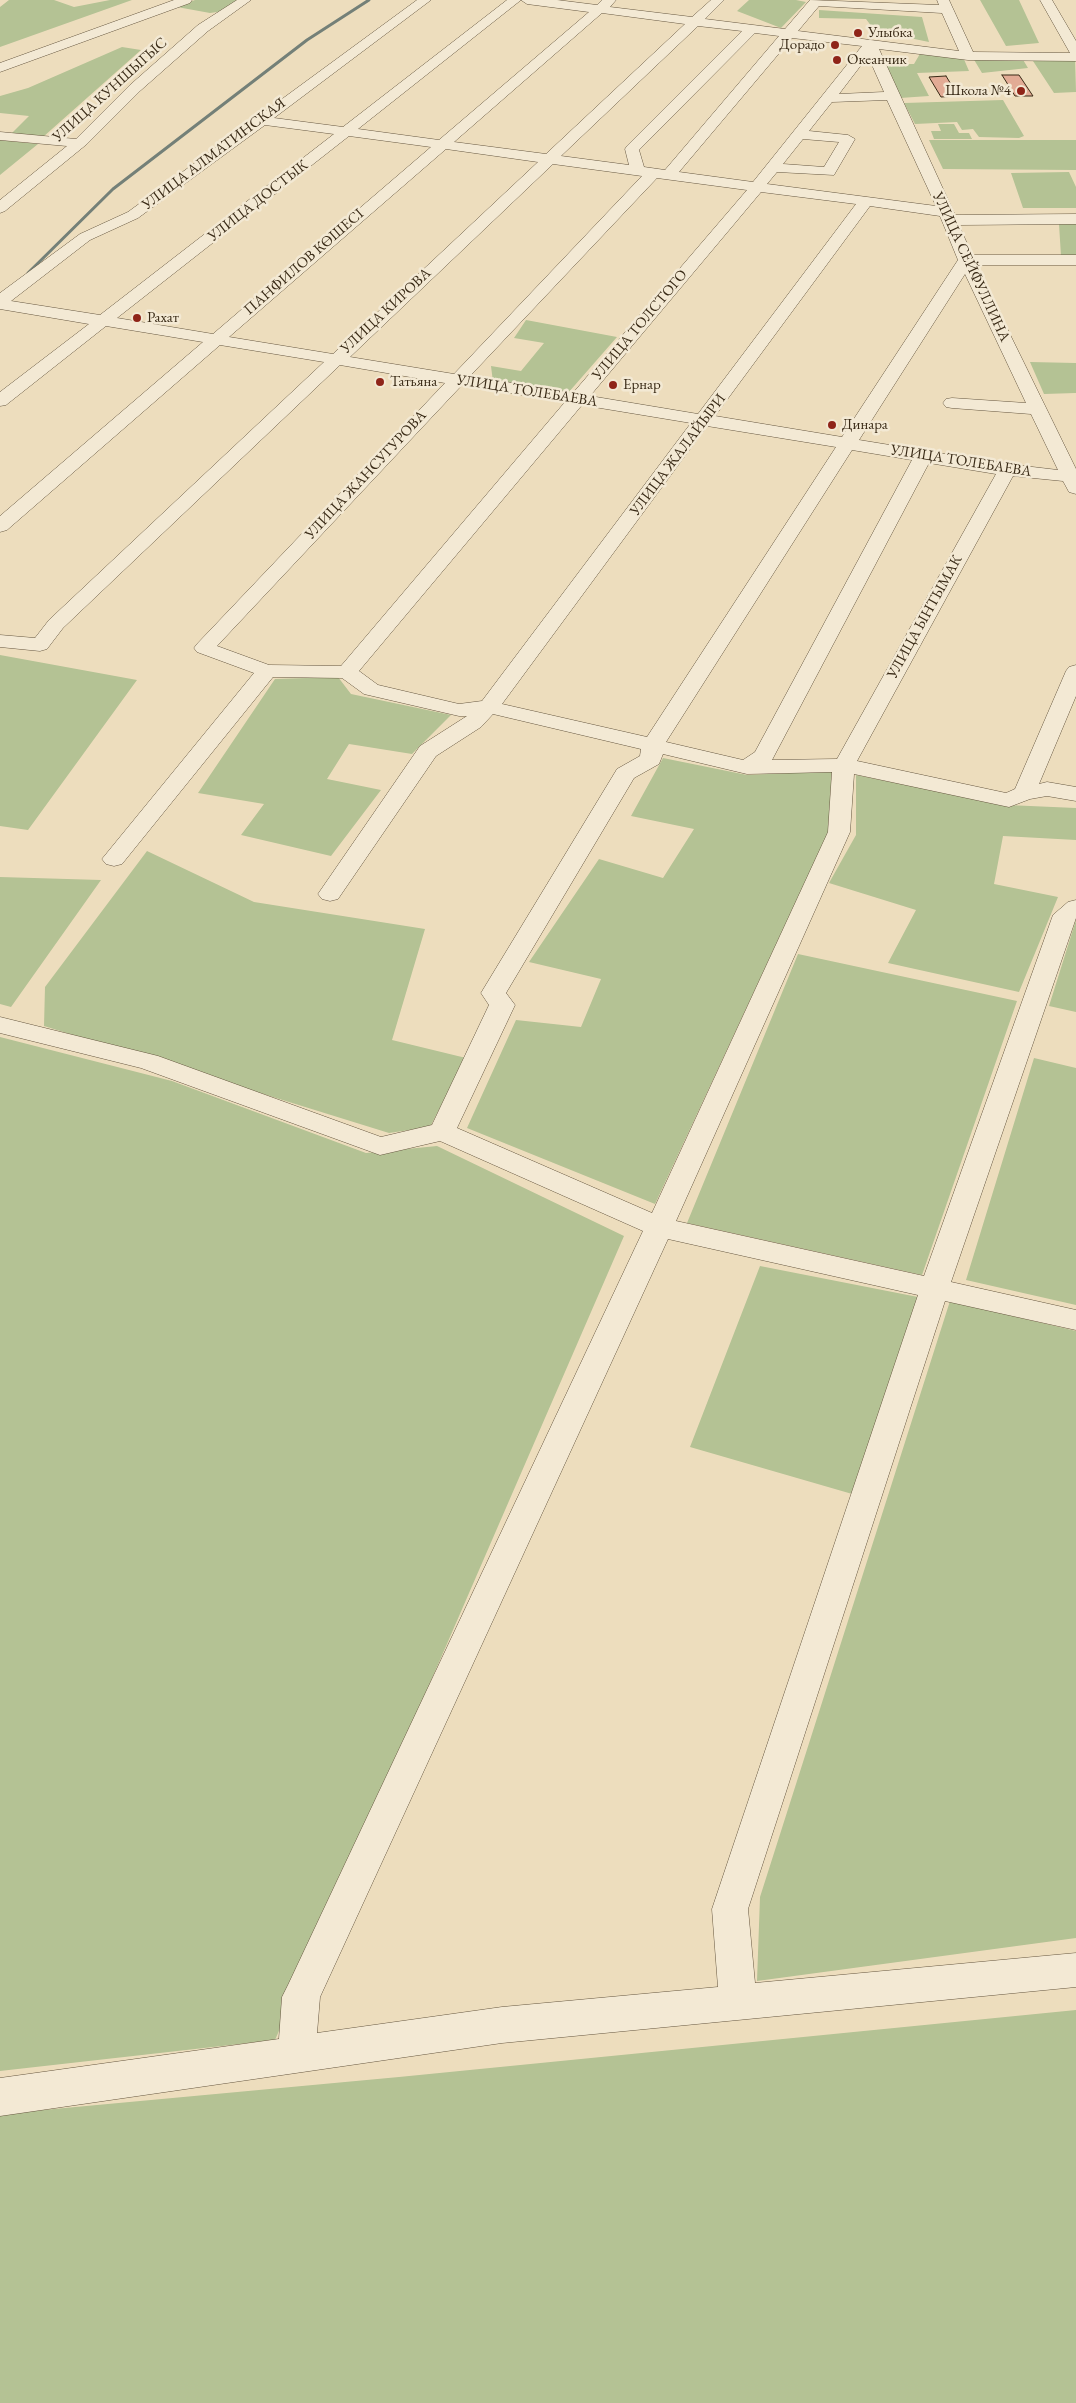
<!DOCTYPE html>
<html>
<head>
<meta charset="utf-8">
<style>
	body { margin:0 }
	canvas { display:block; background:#edddbd }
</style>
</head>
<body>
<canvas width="1076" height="2403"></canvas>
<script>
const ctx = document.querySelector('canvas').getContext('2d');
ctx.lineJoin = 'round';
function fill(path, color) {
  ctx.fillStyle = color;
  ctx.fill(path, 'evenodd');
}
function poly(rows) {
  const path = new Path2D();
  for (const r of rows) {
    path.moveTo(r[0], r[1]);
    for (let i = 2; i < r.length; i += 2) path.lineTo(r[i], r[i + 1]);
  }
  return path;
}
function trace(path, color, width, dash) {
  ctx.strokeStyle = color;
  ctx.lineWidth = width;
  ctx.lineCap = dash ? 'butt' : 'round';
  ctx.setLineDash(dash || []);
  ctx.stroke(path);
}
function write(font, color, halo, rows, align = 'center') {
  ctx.font = font + ' "EB Garamond",serif';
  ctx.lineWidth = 5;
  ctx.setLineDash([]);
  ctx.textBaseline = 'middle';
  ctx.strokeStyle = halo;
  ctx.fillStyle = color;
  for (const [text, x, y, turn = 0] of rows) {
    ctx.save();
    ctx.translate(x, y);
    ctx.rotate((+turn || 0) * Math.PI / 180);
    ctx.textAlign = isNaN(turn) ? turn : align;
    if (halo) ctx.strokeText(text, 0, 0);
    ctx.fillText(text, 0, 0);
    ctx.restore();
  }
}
fill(poly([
	[9,0,54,0,74,7,110,0,132,0,0,47,0,7],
	[195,0,241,0,224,11,210,13,177,7],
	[749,0,796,0,806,2,781,28,737,11],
	[980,0,1019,0,1039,43,1006,46],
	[819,10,922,17,929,42,875,31,866,19,819,18],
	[122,47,141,50,43,137,11,134,29,116,0,113,0,96,28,88],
	[921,52,963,57,969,71,917,73,929,96,900,98,886,64,914,64],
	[973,58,1022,58,1028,68,982,73],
	[1031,58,1075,59,1076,92,1054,93],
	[1003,100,1024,136,1019,138,979,137,973,129,962,130,957,122,915,124,904,103],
	[938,124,954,124,959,133,969,133,972,139,934,139,931,131,941,131],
	[0,140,38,144,0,175],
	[929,140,1076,140,1076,170,943,169],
	[1069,172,1076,187,1076,208,1023,208,1011,173],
	[1059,224,1076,224,1076,256,1061,256],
	[526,320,617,337,568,393,493,382,491,366,521,371,544,343,514,338],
	[1030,362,1076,363,1076,393,1044,394],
	[0,655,137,680,28,830,0,826],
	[338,677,351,694,451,715,412,754,349,744,327,779,381,790,331,856,241,835,264,804,198,793,275,679],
	[663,758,747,775,832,771,828,833,655,1204,467,1128,516,1020,581,1027,601,979,529,962,599,859,663,878,694,829,631,816],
	[856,775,1007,805,1076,808,1076,840,1003,836,994,884,1058,897,1019,992,888,963,916,910,829,883,856,835],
	[147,851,254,902,425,929,392,1040,466,1058,430,1127,389,1133,44,1026,45,987],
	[0,877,101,880,11,1007,0,1004],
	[1076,920,1076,1012,1049,1006],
	[798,954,1017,1001,922,1275,687,1223],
	[0,1037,172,1081,366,1153,437,1146,624,1236,275,2040,0,2071],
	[1034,1058,1076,1068,1076,1305,966,1280],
	[760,1266,918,1297,866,1498,690,1447],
	[950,1301,1076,1331,1076,1938,757,1981,760,1897],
	[1076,2010,1076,2403,0,2403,0,2114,399,2077]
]), '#b4c294');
trace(poly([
	[28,273,113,189,307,40,369,0]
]), '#748078', 3);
const building = poly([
	[1002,75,1019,75,1033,96,1015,96,1002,75],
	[946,76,958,96,941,97,929,77,946,76]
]);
fill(building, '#e2ab95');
trace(building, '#392a16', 1);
const minor = poly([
	[174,0,192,0,190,3,0,72,0,63,174,0],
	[237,0,251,0,208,31,140,91,87,144,5,211,0,213,0,200,67,146,0,140,0,132,76,139,130,85,198,25,237,0],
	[417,0,431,0,274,118,343,127,507,0,557,0,597,5,602,0,616,0,610,7,692,17,711,0,724,0,705,19,785,29,810,0,939,5,937,0,949,0,973,52,1070,53,1040,0,1052,0,1076,41,1076,61,968,60,879,49,955,215,1076,214,1076,224,959,225,972,255,1076,255,1076,265,976,265,1076,469,1076,494,1069,492,1063,481,1013,476,857,761,1006,793,1015,789,1066,671,1069,667,1076,665,1076,696,1039,784,1047,782,1076,787,1076,801,1047,796,1030,799,1009,807,854,774,850,832,676,1221,924,1276,1053,915,1068,902,1076,900,1076,918,951,1282,1076,1310,1076,1330,945,1301,748,1909,755,1983,1076,1953,1076,1987,502,2043,0,2116,0,2078,279,2039,282,1997,288,1985,643,1231,440,1141,380,1155,141,1068,0,1033,0,1017,158,1056,381,1137,432,1125,489,1005,481,993,614,774,617,769,640,756,641,749,493,714,481,727,436,756,338,899,330,901,322,899,318,894,420,746,467,716,459,716,364,694,342,678,273,677,122,864,114,866,106,864,102,859,254,673,197,652,194,648,197,644,445,383,340,365,63,628,47,649,40,651,0,647,0,635,35,638,49,620,324,362,220,345,7,530,0,532,0,516,203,342,106,326,6,405,0,406,0,392,89,324,0,309,0,293,80,234,128,212,417,0],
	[521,0,527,4,589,12,439,140,358,129,521,0],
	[819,6,942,13,959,51,798,31,819,6],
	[602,13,685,24,546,154,454,142,602,13],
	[698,26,742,31,627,146,625,149,629,165,561,156,698,26],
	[755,33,779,36,665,170,644,167,639,150,755,33],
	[792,38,862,46,753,182,679,172,792,38],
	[868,56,884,92,839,94,868,56],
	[887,100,936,206,767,184,777,172,834,175,855,139,848,135,809,131,832,102,887,100],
	[265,125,334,134,100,315,11,301,90,240,138,218,265,125],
	[349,136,431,147,213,334,117,318,349,136],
	[803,139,839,142,824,167,783,164,803,139],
	[446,149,538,162,333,354,229,337,446,149],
	[553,164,642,176,454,374,350,357,553,164],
	[657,178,747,190,573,393,470,376,657,178],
	[761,192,856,204,698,414,590,396,761,192],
	[870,206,940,216,958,260,842,437,715,416,870,206],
	[965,274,1026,403,952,398,946,399,943,403,946,407,952,408,1031,414,1058,470,1007,464,859,440,965,274],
	[462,385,565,402,341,666,269,665,217,646,462,385],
	[582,405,691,423,482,701,459,704,378,685,359,671,582,405],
	[707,426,836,447,647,737,502,704,707,426],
	[852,450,912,460,755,752,743,760,666,742,852,450],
	[929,463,996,474,837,759,772,760,929,463],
	[663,754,747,774,832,772,828,832,652,1213,457,1128,515,1005,506,993,634,778,659,764,663,754],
	[668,1239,918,1295,712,1909,718,1987,502,2007,317,2033,320,1997,668,1239]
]);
trace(minor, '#665740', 1);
fill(minor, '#f3e9d4');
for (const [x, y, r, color] of [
	[858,33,5,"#8f2418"],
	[835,45,5,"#8f2418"],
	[837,60,5,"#8f2418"],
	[1021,91,5,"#8f2418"],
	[137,318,5,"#8f2418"],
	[380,382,5,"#8f2418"],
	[613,385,5,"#8f2418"],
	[832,425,5,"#8f2418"]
]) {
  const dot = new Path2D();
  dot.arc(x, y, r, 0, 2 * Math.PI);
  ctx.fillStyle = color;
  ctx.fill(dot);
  trace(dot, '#f3e9d4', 2);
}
write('15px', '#392a16', '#f3e9d4', [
	["Улыбка",868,33],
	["Дорадо",825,45,"right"],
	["Океанчик",847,60],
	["Школа №4",1011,91,"right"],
	["Рахат",147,318],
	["Татьяна",390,382],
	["Ернар",623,385],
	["Динара",842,425]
], 'left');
write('15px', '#392a16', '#f3e9d4', [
	["УЛИЦА КУНШЫГЫС",110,90,-42],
	["УЛИЦА АЛМАТИНСКАЯ",214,154,-37],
	["УЛИЦА ДОСТЫК",258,201,-38],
	["ПАНФИЛОВ КӨШЕСІ",304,262,-41],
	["УЛИЦА СЕЙФУЛЛИНА",971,267,65],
	["УЛИЦА КИРОВА",386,311,-43],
	["УЛИЦА ТОЛСТОГО",640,325,-50],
	["УЛИЦА ТОЛЕБАЕВА",527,391,9],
	["УЛИЦА ЖАЛАЙЫРИ",678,455,-53],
	["УЛИЦА ТОЛЕБАЕВА",961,461,9],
	["УЛИЦА ЖАНСУГУРОВА",366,475,-47],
	["УЛИЦА ЫНТЫМАК",925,617,-61]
]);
</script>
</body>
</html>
